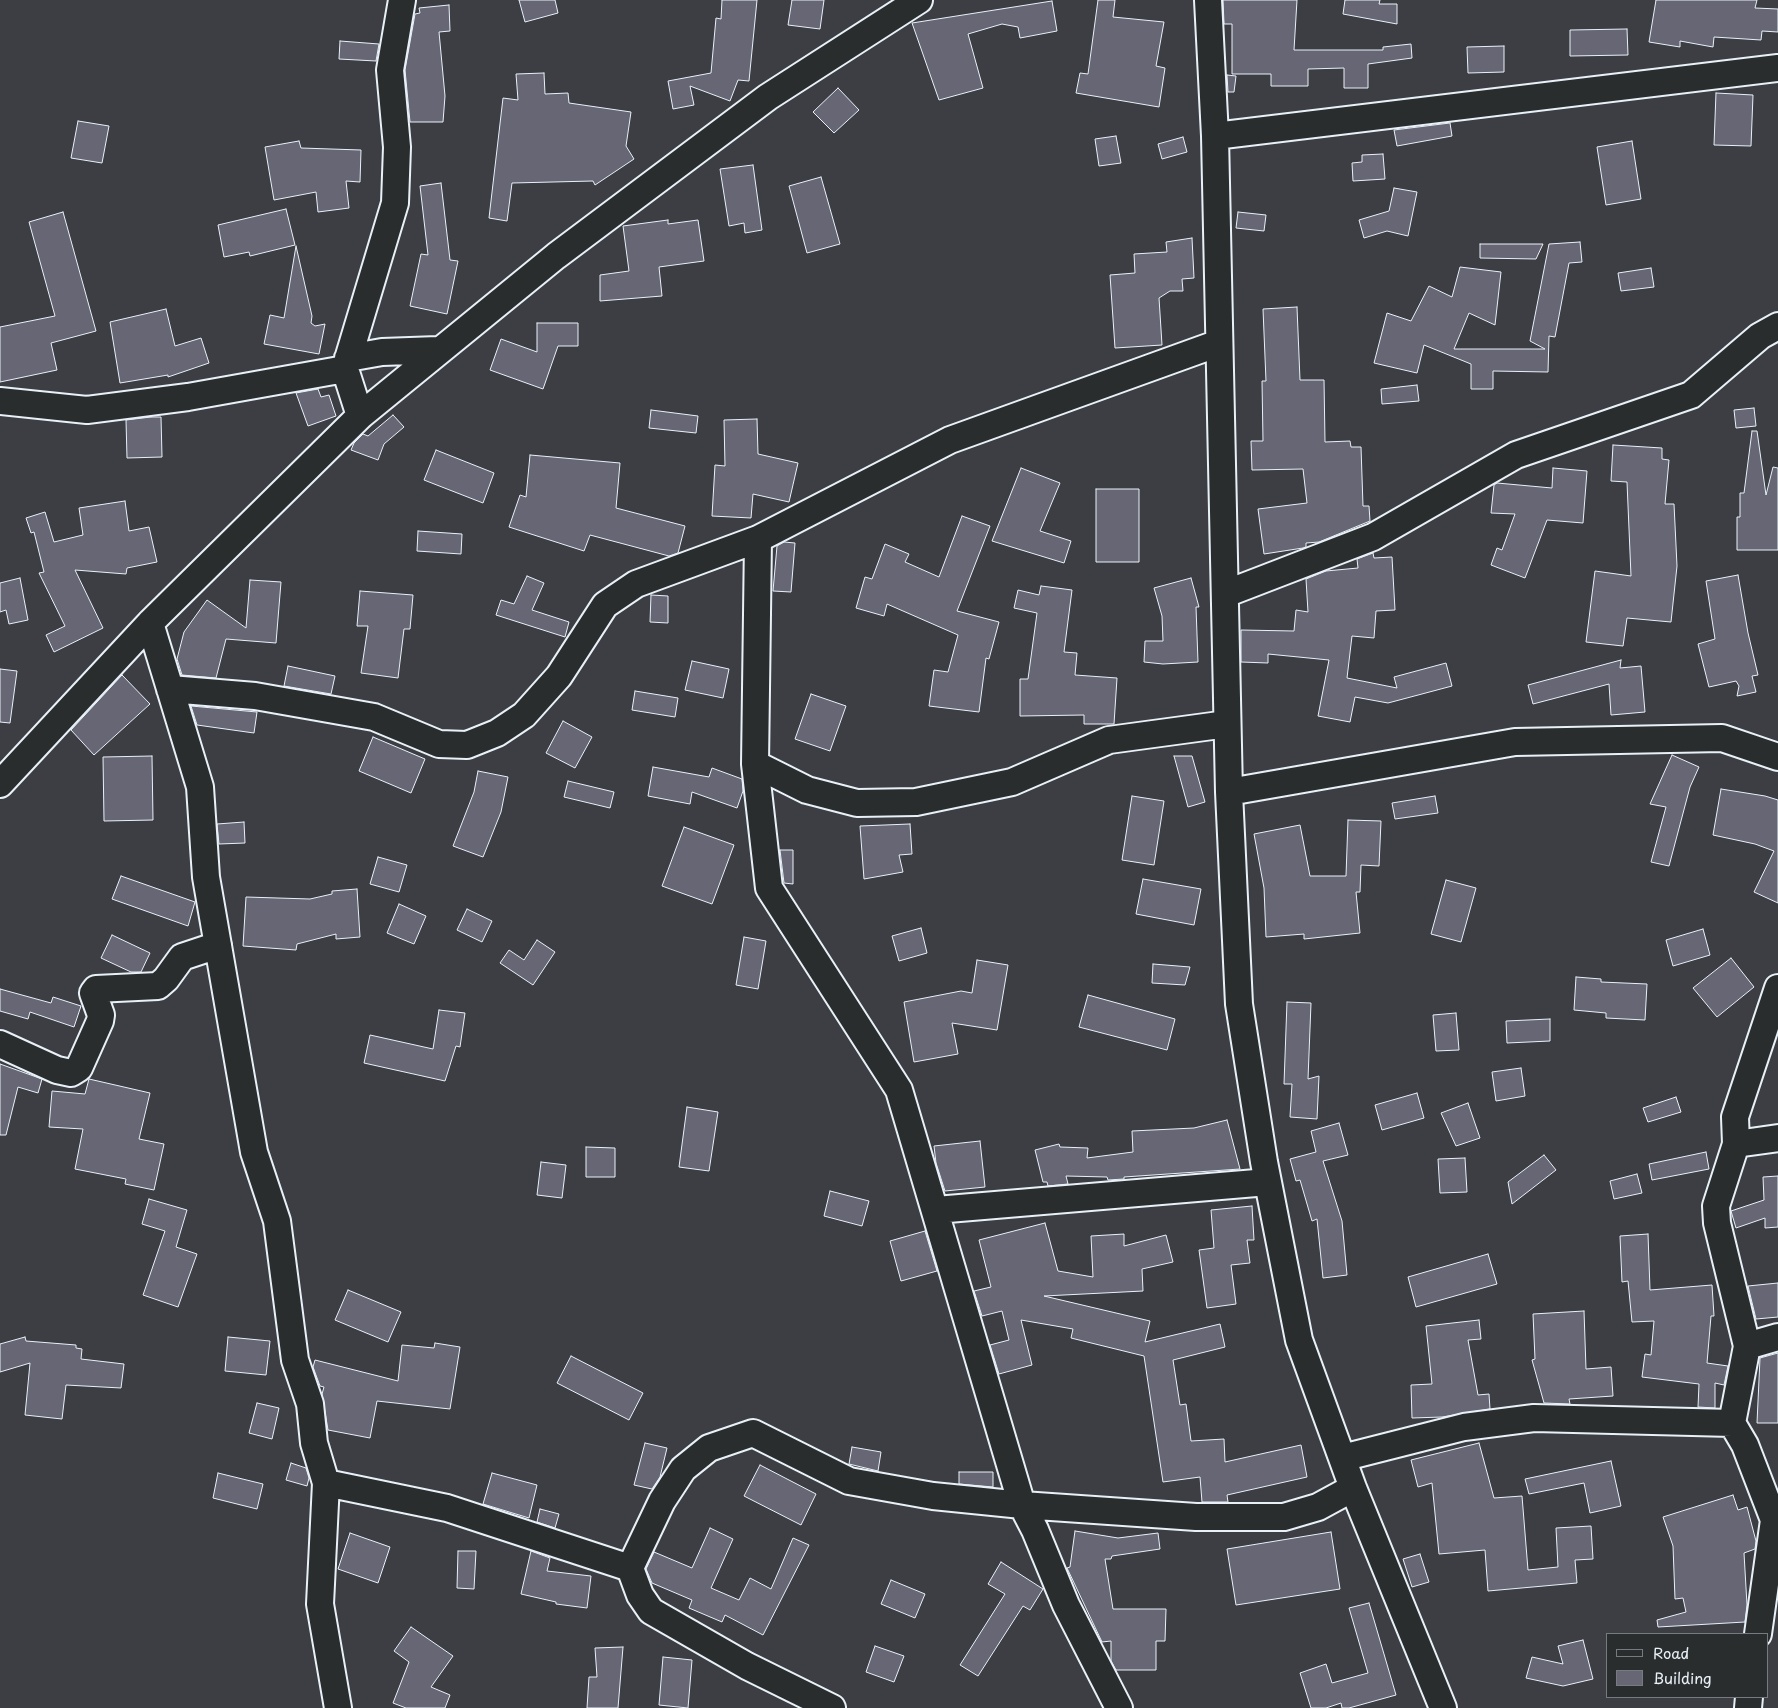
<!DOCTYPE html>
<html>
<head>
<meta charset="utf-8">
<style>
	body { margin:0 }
	#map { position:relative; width:1778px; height:1708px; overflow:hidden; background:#3c3e43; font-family:"Playpen Sans",sans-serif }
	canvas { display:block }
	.legend { position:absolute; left:1606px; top:1633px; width:162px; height:65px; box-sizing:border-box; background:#2a2d2e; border:1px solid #767b7f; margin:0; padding:6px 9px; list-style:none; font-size:15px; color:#e8f1f8 }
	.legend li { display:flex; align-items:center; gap:10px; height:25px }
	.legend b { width:25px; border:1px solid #767b7f }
</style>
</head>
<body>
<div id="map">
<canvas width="1778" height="1708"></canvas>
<ul class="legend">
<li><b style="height:6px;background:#2a2d2e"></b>Road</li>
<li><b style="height:14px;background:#666675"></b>Building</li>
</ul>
</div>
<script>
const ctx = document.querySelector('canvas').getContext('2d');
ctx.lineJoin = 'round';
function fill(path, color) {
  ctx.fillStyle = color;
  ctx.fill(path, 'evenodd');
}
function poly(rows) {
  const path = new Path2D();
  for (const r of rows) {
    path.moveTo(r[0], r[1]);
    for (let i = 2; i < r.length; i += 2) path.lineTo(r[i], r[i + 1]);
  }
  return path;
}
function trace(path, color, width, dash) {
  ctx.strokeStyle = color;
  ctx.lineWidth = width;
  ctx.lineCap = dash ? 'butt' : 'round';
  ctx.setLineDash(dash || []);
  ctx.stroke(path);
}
const building = poly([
	[519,0,555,0,558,13,525,22,519,0],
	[722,0,757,0,749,81,738,80,730,101,690,86,694,105,673,109,668,81,711,73,716,18,721,19,722,0],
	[792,0,824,0,820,29,788,25,792,0],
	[1098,0,1115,0,1113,17,1164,22,1156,66,1165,68,1159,107,1076,93,1080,73,1088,74,1098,0],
	[1223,0,1297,0,1294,50,1383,50,1383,47,1411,44,1412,58,1368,64,1368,88,1344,88,1344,68,1308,69,1308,86,1271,86,1271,74,1232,74,1232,24,1224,24,1223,0],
	[1345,0,1380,0,1379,4,1397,4,1397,24,1343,14,1345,0],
	[1656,0,1757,0,1755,8,1778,9,1778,32,1762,31,1761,40,1714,37,1713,47,1680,41,1680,47,1649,42,1656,0],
	[1052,1,1057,31,1020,38,1018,27,1002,24,968,34,983,88,939,100,912,23,1052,1],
	[449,5,450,31,439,32,445,96,443,122,410,122,405,70,415,14,420,13,419,8,449,5],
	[1627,29,1628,55,1570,56,1570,30,1627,29],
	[340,41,379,44,376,61,339,59,340,41],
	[1504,46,1504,72,1468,73,1467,47,1504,46],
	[544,73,545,94,568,93,569,103,631,112,626,146,634,159,595,185,593,181,512,183,507,221,489,218,503,98,518,100,516,74,544,73],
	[1227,75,1236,76,1234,92,1228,92,1227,75],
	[838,88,859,110,834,133,813,112,838,88],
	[1716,93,1753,95,1751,146,1714,145,1716,93],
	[78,121,109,126,102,163,71,158,78,121],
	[1450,123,1452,136,1397,146,1394,130,1450,123],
	[1116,136,1121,163,1099,166,1095,139,1116,136],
	[1183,137,1187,152,1162,159,1158,144,1183,137],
	[299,141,301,148,361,150,360,182,346,181,349,208,318,212,316,192,274,200,265,147,299,141],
	[1632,141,1641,199,1606,205,1597,147,1632,141],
	[1383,154,1385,179,1353,181,1352,163,1362,162,1362,155,1383,154],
	[753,165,762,230,745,233,744,223,729,226,720,169,753,165],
	[821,177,840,244,807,253,789,186,821,177],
	[441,183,450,260,458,261,447,314,410,306,421,254,428,255,420,186,441,183],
	[1394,188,1417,192,1408,236,1387,231,1364,238,1359,220,1389,211,1394,188],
	[286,209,295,245,250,256,249,252,224,257,218,225,286,209],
	[63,212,96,331,51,343,57,370,0,382,0,327,55,316,29,222,63,212],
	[1238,212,1266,215,1264,231,1236,228,1238,212],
	[668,220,668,224,698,220,704,261,659,267,662,296,600,301,600,275,629,271,623,226,668,220],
	[1192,238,1194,278,1182,279,1183,291,1170,291,1159,298,1162,345,1115,348,1110,275,1135,273,1134,254,1167,252,1166,242,1192,238],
	[1580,242,1582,262,1569,263,1555,337,1549,336,1548,372,1493,371,1493,389,1471,389,1471,364,1424,345,1417,373,1374,363,1387,313,1411,321,1429,286,1452,297,1460,267,1501,272,1495,325,1469,313,1454,349,1545,349,1530,341,1549,244,1580,242],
	[1480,244,1543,244,1536,259,1480,258,1480,244],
	[296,246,312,316,311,323,315,326,325,324,319,354,264,344,270,315,284,318,296,246],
	[1651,268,1654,287,1621,291,1618,273,1651,268],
	[1297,307,1300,380,1324,380,1325,442,1350,441,1351,447,1361,447,1363,506,1369,506,1370,521,1319,542,1306,543,1306,547,1303,548,1264,554,1258,509,1307,503,1303,469,1252,470,1251,441,1263,441,1262,381,1266,381,1263,309,1297,307],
	[166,309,175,346,201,338,209,363,168,377,168,375,120,383,110,322,166,309],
	[537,323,578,323,578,346,558,346,543,389,490,370,501,339,537,352,537,323],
	[1417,385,1419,401,1382,404,1381,389,1417,385],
	[318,389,321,397,329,395,336,416,308,426,296,393,318,389],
	[1754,408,1756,426,1736,428,1734,410,1754,408],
	[651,410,698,416,696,433,649,428,651,410],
	[393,415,404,427,384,444,378,460,351,450,354,443,363,434,368,436,393,415],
	[151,417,161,417,162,457,127,458,126,420,151,417],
	[757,419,758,454,798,463,789,502,753,494,751,518,712,516,715,465,725,466,724,420,757,419],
	[1752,431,1757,431,1766,495,1773,467,1778,468,1778,550,1737,550,1737,517,1740,517,1740,493,1744,493,1752,431],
	[1613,445,1662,448,1662,459,1669,460,1665,504,1674,504,1677,566,1671,622,1627,618,1623,646,1586,642,1595,571,1631,576,1627,482,1611,481,1613,445],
	[436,450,494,473,483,503,424,480,436,450],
	[530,455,620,463,616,508,685,526,678,553,669,556,590,535,584,551,509,527,520,495,526,497,530,455],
	[1021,468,1060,483,1040,531,1071,541,1064,563,992,541,1021,468],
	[1553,468,1587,471,1583,523,1547,520,1525,578,1491,565,1497,548,1502,550,1515,514,1491,513,1494,485,1497,483,1552,488,1553,468],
	[1096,489,1139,489,1139,562,1096,562,1096,489],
	[125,501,129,531,149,527,157,562,127,568,126,574,75,570,103,628,54,652,46,635,65,626,39,573,44,572,34,532,31,533,26,518,45,512,54,542,83,535,79,508,125,501],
	[962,516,990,526,957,611,999,622,989,659,986,658,979,712,929,706,934,670,948,672,958,635,887,604,884,616,856,608,865,577,872,579,885,544,909,554,905,562,939,577,962,516],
	[418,531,462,534,461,554,417,551,418,531],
	[784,542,795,543,791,592,773,591,777,546,784,542],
	[1373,553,1374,558,1392,557,1395,610,1376,611,1374,638,1352,636,1347,678,1397,688,1394,677,1446,663,1452,686,1388,703,1355,697,1350,722,1318,716,1329,660,1268,654,1268,663,1241,662,1241,630,1294,631,1296,610,1308,612,1306,579,1326,571,1358,568,1357,559,1373,553],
	[1738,575,1748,633,1758,675,1752,676,1756,692,1737,696,1739,686,1736,681,1709,687,1698,644,1715,639,1706,581,1738,575],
	[527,576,544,583,532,610,569,622,565,637,496,615,501,600,514,604,527,576],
	[20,578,28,620,9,624,6,610,0,612,0,583,20,578],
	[1191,578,1199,607,1196,607,1198,662,1163,664,1144,662,1145,641,1163,641,1162,616,1154,588,1191,578],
	[250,580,281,582,276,643,226,639,216,678,182,675,177,659,184,632,207,600,246,628,250,580],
	[1041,586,1072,590,1064,652,1077,653,1075,675,1117,678,1114,724,1084,724,1084,715,1020,716,1020,679,1028,679,1037,613,1014,608,1018,590,1039,595,1041,586],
	[360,591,413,595,410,629,404,629,398,678,361,673,368,626,357,626,360,591],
	[651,595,668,596,668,623,650,622,651,595],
	[1621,660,1620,668,1641,666,1645,712,1611,715,1609,684,1533,704,1528,685,1621,660],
	[692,661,729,669,723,698,685,690,692,661],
	[288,666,335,676,331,694,284,686,288,666],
	[0,669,17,671,10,723,0,722,0,669],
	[122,675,150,704,94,755,71,730,122,675],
	[635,691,678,698,675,717,632,710,635,691],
	[811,694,846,706,830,751,795,739,811,694],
	[191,706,257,712,254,733,197,725,191,706],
	[563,721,592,737,575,768,546,753,563,721],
	[373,737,425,759,411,793,359,771,373,737],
	[1672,755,1699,767,1690,787,1669,866,1651,862,1666,807,1650,804,1672,755],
	[152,756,153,820,104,821,103,757,152,756],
	[1174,756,1192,756,1205,802,1188,807,1174,756],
	[653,767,709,777,712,768,742,779,743,791,737,808,692,792,690,804,648,796,653,767],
	[478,771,508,777,501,812,483,857,453,846,474,792,478,771],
	[568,781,614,792,610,808,564,797,568,781],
	[1721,789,1765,796,1778,800,1778,903,1754,892,1774,851,1755,844,1713,835,1721,789],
	[1132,796,1164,801,1154,865,1122,860,1132,796],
	[1435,796,1438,813,1395,819,1392,803,1435,796],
	[1348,820,1381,821,1379,866,1361,865,1360,892,1356,892,1360,933,1304,939,1304,934,1266,937,1264,888,1254,834,1300,825,1310,876,1346,876,1348,820],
	[244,822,245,843,219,844,217,824,244,822],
	[910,824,912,854,899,855,903,872,864,879,860,826,910,824],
	[684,827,734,845,712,904,662,886,684,827],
	[780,850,793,850,793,884,784,883,780,850],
	[378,857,407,865,399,892,370,884,378,857],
	[121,876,195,902,188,926,112,899,121,876],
	[1143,879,1201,889,1194,925,1136,914,1143,879],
	[1446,880,1476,888,1461,942,1431,934,1446,880],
	[357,889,360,937,336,939,336,934,297,944,296,950,243,946,246,897,310,899,332,894,332,891,357,889],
	[399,904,426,916,414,944,387,933,399,904],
	[467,909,492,921,482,942,457,930,467,909],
	[921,928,927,953,899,961,892,936,921,928],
	[1703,929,1710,955,1673,966,1666,940,1703,929],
	[112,935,150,953,141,972,131,972,101,958,112,935],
	[744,937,766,941,758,989,736,985,744,937],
	[537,940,555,952,533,985,500,963,509,950,524,960,537,940],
	[1731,958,1754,987,1717,1017,1693,988,1731,958],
	[977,960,1008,965,997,1030,952,1023,958,1054,914,1062,904,1002,961,991,972,993,977,960],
	[1153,964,1190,967,1185,985,1152,983,1153,964],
	[1576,977,1601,979,1601,982,1647,984,1645,1020,1606,1018,1606,1013,1574,1010,1576,977],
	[0,989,51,1003,53,997,81,1006,74,1027,30,1012,28,1019,0,1011,0,989],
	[1088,995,1175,1019,1167,1050,1079,1027,1088,995],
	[1287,1002,1311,1003,1308,1079,1319,1076,1317,1119,1290,1117,1292,1084,1284,1084,1287,1002],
	[439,1010,465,1013,460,1047,456,1046,445,1081,364,1063,370,1035,433,1049,439,1010],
	[1456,1013,1459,1050,1436,1051,1433,1015,1456,1013],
	[1550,1019,1550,1041,1507,1043,1506,1021,1550,1019],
	[0,1064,42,1079,38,1093,18,1087,6,1135,0,1135,0,1064],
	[1521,1068,1525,1096,1496,1101,1492,1072,1521,1068],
	[89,1079,150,1093,139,1139,164,1144,154,1190,125,1184,126,1179,75,1169,83,1129,49,1127,52,1091,85,1094,89,1079],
	[1417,1093,1424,1118,1382,1130,1375,1105,1417,1093],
	[1676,1097,1681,1112,1648,1122,1643,1108,1676,1097],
	[1468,1103,1480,1138,1456,1146,1441,1113,1468,1103],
	[687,1107,718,1112,709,1171,679,1167,687,1107],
	[1227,1120,1240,1169,1124,1177,1124,1179,1108,1180,1107,1177,1066,1176,1068,1184,1048,1186,1047,1182,1043,1182,1035,1150,1059,1144,1060,1147,1088,1148,1087,1158,1133,1152,1132,1131,1194,1128,1227,1120],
	[1339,1123,1348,1155,1323,1161,1342,1221,1347,1275,1323,1278,1317,1219,1312,1221,1300,1180,1296,1181,1290,1159,1316,1152,1311,1131,1339,1123],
	[980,1141,985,1187,945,1191,936,1163,934,1146,980,1141],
	[586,1147,615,1148,615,1177,586,1177,586,1147],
	[1706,1152,1709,1169,1652,1180,1649,1164,1706,1152],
	[1544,1155,1556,1170,1512,1204,1508,1182,1544,1155],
	[1465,1158,1467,1192,1440,1193,1438,1159,1465,1158],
	[541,1162,566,1165,562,1198,537,1195,541,1162],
	[1637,1174,1642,1193,1614,1199,1610,1181,1637,1174],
	[1778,1176,1778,1227,1765,1228,1765,1218,1736,1228,1731,1211,1764,1200,1763,1177,1778,1176],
	[830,1191,869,1201,862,1226,824,1216,830,1191],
	[149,1199,187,1210,176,1247,197,1254,178,1307,143,1295,165,1231,142,1224,149,1199],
	[1252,1206,1254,1240,1247,1240,1250,1263,1231,1265,1236,1304,1207,1308,1199,1250,1214,1248,1211,1210,1252,1206],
	[1045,1223,1058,1271,1093,1277,1091,1236,1124,1234,1124,1246,1166,1235,1173,1262,1142,1269,1143,1291,1044,1296,1150,1321,1145,1342,1220,1324,1225,1347,1173,1360,1180,1405,1186,1404,1191,1441,1224,1439,1225,1462,1301,1445,1307,1477,1227,1495,1228,1502,1202,1502,1200,1477,1163,1482,1144,1356,1071,1338,1073,1329,1021,1320,1032,1365,999,1374,990,1345,1009,1340,1002,1311,982,1316,974,1291,991,1287,979,1240,1045,1223],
	[925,1231,937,1271,901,1281,890,1241,925,1231],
	[1648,1234,1650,1290,1712,1285,1714,1316,1711,1316,1707,1363,1728,1366,1724,1385,1715,1383,1715,1408,1698,1407,1699,1384,1642,1377,1645,1354,1651,1355,1654,1321,1632,1322,1628,1281,1622,1282,1620,1236,1648,1234],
	[1488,1254,1497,1284,1416,1307,1408,1277,1488,1254],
	[1778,1283,1778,1317,1756,1319,1748,1286,1778,1283],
	[348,1290,401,1312,388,1342,335,1320,348,1290],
	[1584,1311,1586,1369,1611,1367,1613,1396,1569,1399,1570,1404,1544,1403,1532,1360,1535,1359,1533,1314,1584,1311],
	[1479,1320,1481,1339,1468,1340,1478,1395,1489,1394,1490,1409,1442,1417,1412,1418,1411,1385,1432,1384,1426,1326,1479,1320],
	[25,1337,26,1341,76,1345,76,1348,82,1349,81,1359,124,1364,121,1388,66,1385,62,1419,25,1415,30,1363,0,1372,0,1344,25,1337],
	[228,1337,270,1341,266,1375,225,1371,228,1337],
	[435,1343,460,1347,450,1409,377,1401,370,1438,328,1430,322,1394,324,1387,320,1386,313,1367,315,1360,398,1381,402,1345,434,1348,435,1343],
	[1778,1353,1778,1423,1757,1423,1760,1358,1778,1353],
	[571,1356,643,1393,629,1420,557,1383,571,1356],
	[257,1403,279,1408,272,1439,249,1433,257,1403],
	[645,1443,667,1448,660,1477,652,1489,634,1485,645,1443],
	[1479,1443,1494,1498,1522,1496,1528,1570,1558,1567,1556,1528,1591,1526,1593,1559,1575,1560,1577,1583,1488,1591,1485,1550,1439,1554,1432,1483,1418,1487,1411,1460,1479,1443],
	[852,1447,881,1452,878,1471,849,1464,852,1447],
	[1611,1461,1621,1506,1590,1513,1584,1483,1529,1494,1525,1479,1611,1461],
	[291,1463,306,1468,309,1478,307,1486,286,1480,291,1463],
	[760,1465,816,1494,801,1525,744,1496,760,1465],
	[959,1472,993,1472,993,1487,959,1484,959,1472],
	[218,1473,263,1484,257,1509,213,1498,218,1473],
	[492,1473,537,1485,529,1518,483,1504,492,1473],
	[1733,1495,1738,1510,1747,1507,1756,1541,1755,1549,1744,1553,1747,1605,1745,1622,1658,1627,1657,1620,1686,1612,1683,1598,1675,1599,1673,1546,1663,1517,1733,1495],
	[540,1509,559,1514,555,1528,537,1522,540,1509],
	[710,1528,733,1539,711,1588,739,1600,750,1578,771,1589,793,1538,809,1545,763,1635,725,1615,722,1622,689,1608,692,1600,652,1583,646,1569,654,1552,692,1568,710,1528],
	[1075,1531,1118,1538,1158,1533,1160,1549,1112,1556,1111,1559,1105,1559,1113,1609,1166,1609,1165,1641,1156,1641,1156,1670,1116,1670,1111,1661,1111,1641,1102,1642,1067,1568,1070,1567,1075,1531],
	[1331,1532,1340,1589,1236,1605,1227,1549,1331,1532],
	[350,1533,390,1547,378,1583,338,1569,350,1533],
	[458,1551,476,1551,474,1589,457,1588,458,1551],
	[531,1551,550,1558,547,1571,591,1576,587,1608,556,1604,556,1602,521,1594,531,1551],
	[1420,1554,1429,1582,1412,1587,1403,1559,1420,1554],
	[1001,1562,1043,1589,1030,1610,1023,1606,978,1676,960,1665,1005,1594,988,1584,1001,1562],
	[891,1580,925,1594,915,1618,881,1604,891,1580],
	[1369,1603,1396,1695,1349,1708,1342,1708,1341,1703,1326,1708,1311,1708,1300,1673,1326,1664,1332,1683,1368,1673,1349,1608,1369,1603],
	[411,1627,453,1656,431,1687,450,1695,445,1708,406,1708,393,1703,409,1662,394,1651,411,1627],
	[1583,1640,1593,1679,1563,1686,1526,1678,1532,1657,1563,1664,1558,1646,1583,1640],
	[875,1646,904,1656,894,1682,866,1672,875,1646],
	[623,1647,618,1708,587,1708,589,1677,597,1677,595,1648,623,1647],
	[663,1657,692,1660,688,1708,659,1705,663,1657]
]);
fill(building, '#666675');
trace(building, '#e8f1f8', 1);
const minor = poly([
	[1208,0,1215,136,1229,792,1239,1004,1264,1162,1299,1340,1353,1488,1443,1708],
	[1215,136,1778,68],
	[348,358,382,352,438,350],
	[0,401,87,410,188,397,345,369],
	[360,416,345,369,395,203,397,147,390,70,402,0],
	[758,539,755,764,769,888,899,1090,1022,1505,1035,1530,1066,1605,1119,1708],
	[1225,594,1373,537,1516,455,1691,395,1760,336,1778,326],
	[150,623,200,787,206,877,254,1152,277,1221,295,1360,310,1404,314,1443,326,1483,320,1604,338,1708],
	[170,689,255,696,374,717,439,744,467,745,497,733,524,715,559,676,605,605,636,584,758,539,950,440,1219,343],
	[755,764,807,790,857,803,916,802,1012,782,1109,740,1227,724],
	[0,784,150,623,360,416,556,256,768,97,919,0],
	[1229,792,1515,742,1722,738,1778,757],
	[0,1044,57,1070,71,1073,79,1068,100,1021,101,1015,93,993,96,989,158,986,166,979,182,957,218,945],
	[1736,1144,1735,1117,1778,988],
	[936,1210,1268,1182],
	[1747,1346,1778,1337],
	[1732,1423,1747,1346,1717,1223,1716,1206,1736,1144,1778,1138],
	[1342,1458,1464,1427,1534,1418,1732,1423,1745,1445,1774,1520,1758,1634],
	[326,1483,447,1508,630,1568],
	[832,1708,747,1666,651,1611,640,1595,630,1568,662,1501,683,1469,709,1448,753,1433,849,1481,933,1496,1022,1505,1196,1517,1284,1517,1318,1507,1353,1488],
	[1748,1708,1749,1697]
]);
trace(minor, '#e8f1f8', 30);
trace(minor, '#2a2d2e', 26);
</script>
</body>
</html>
